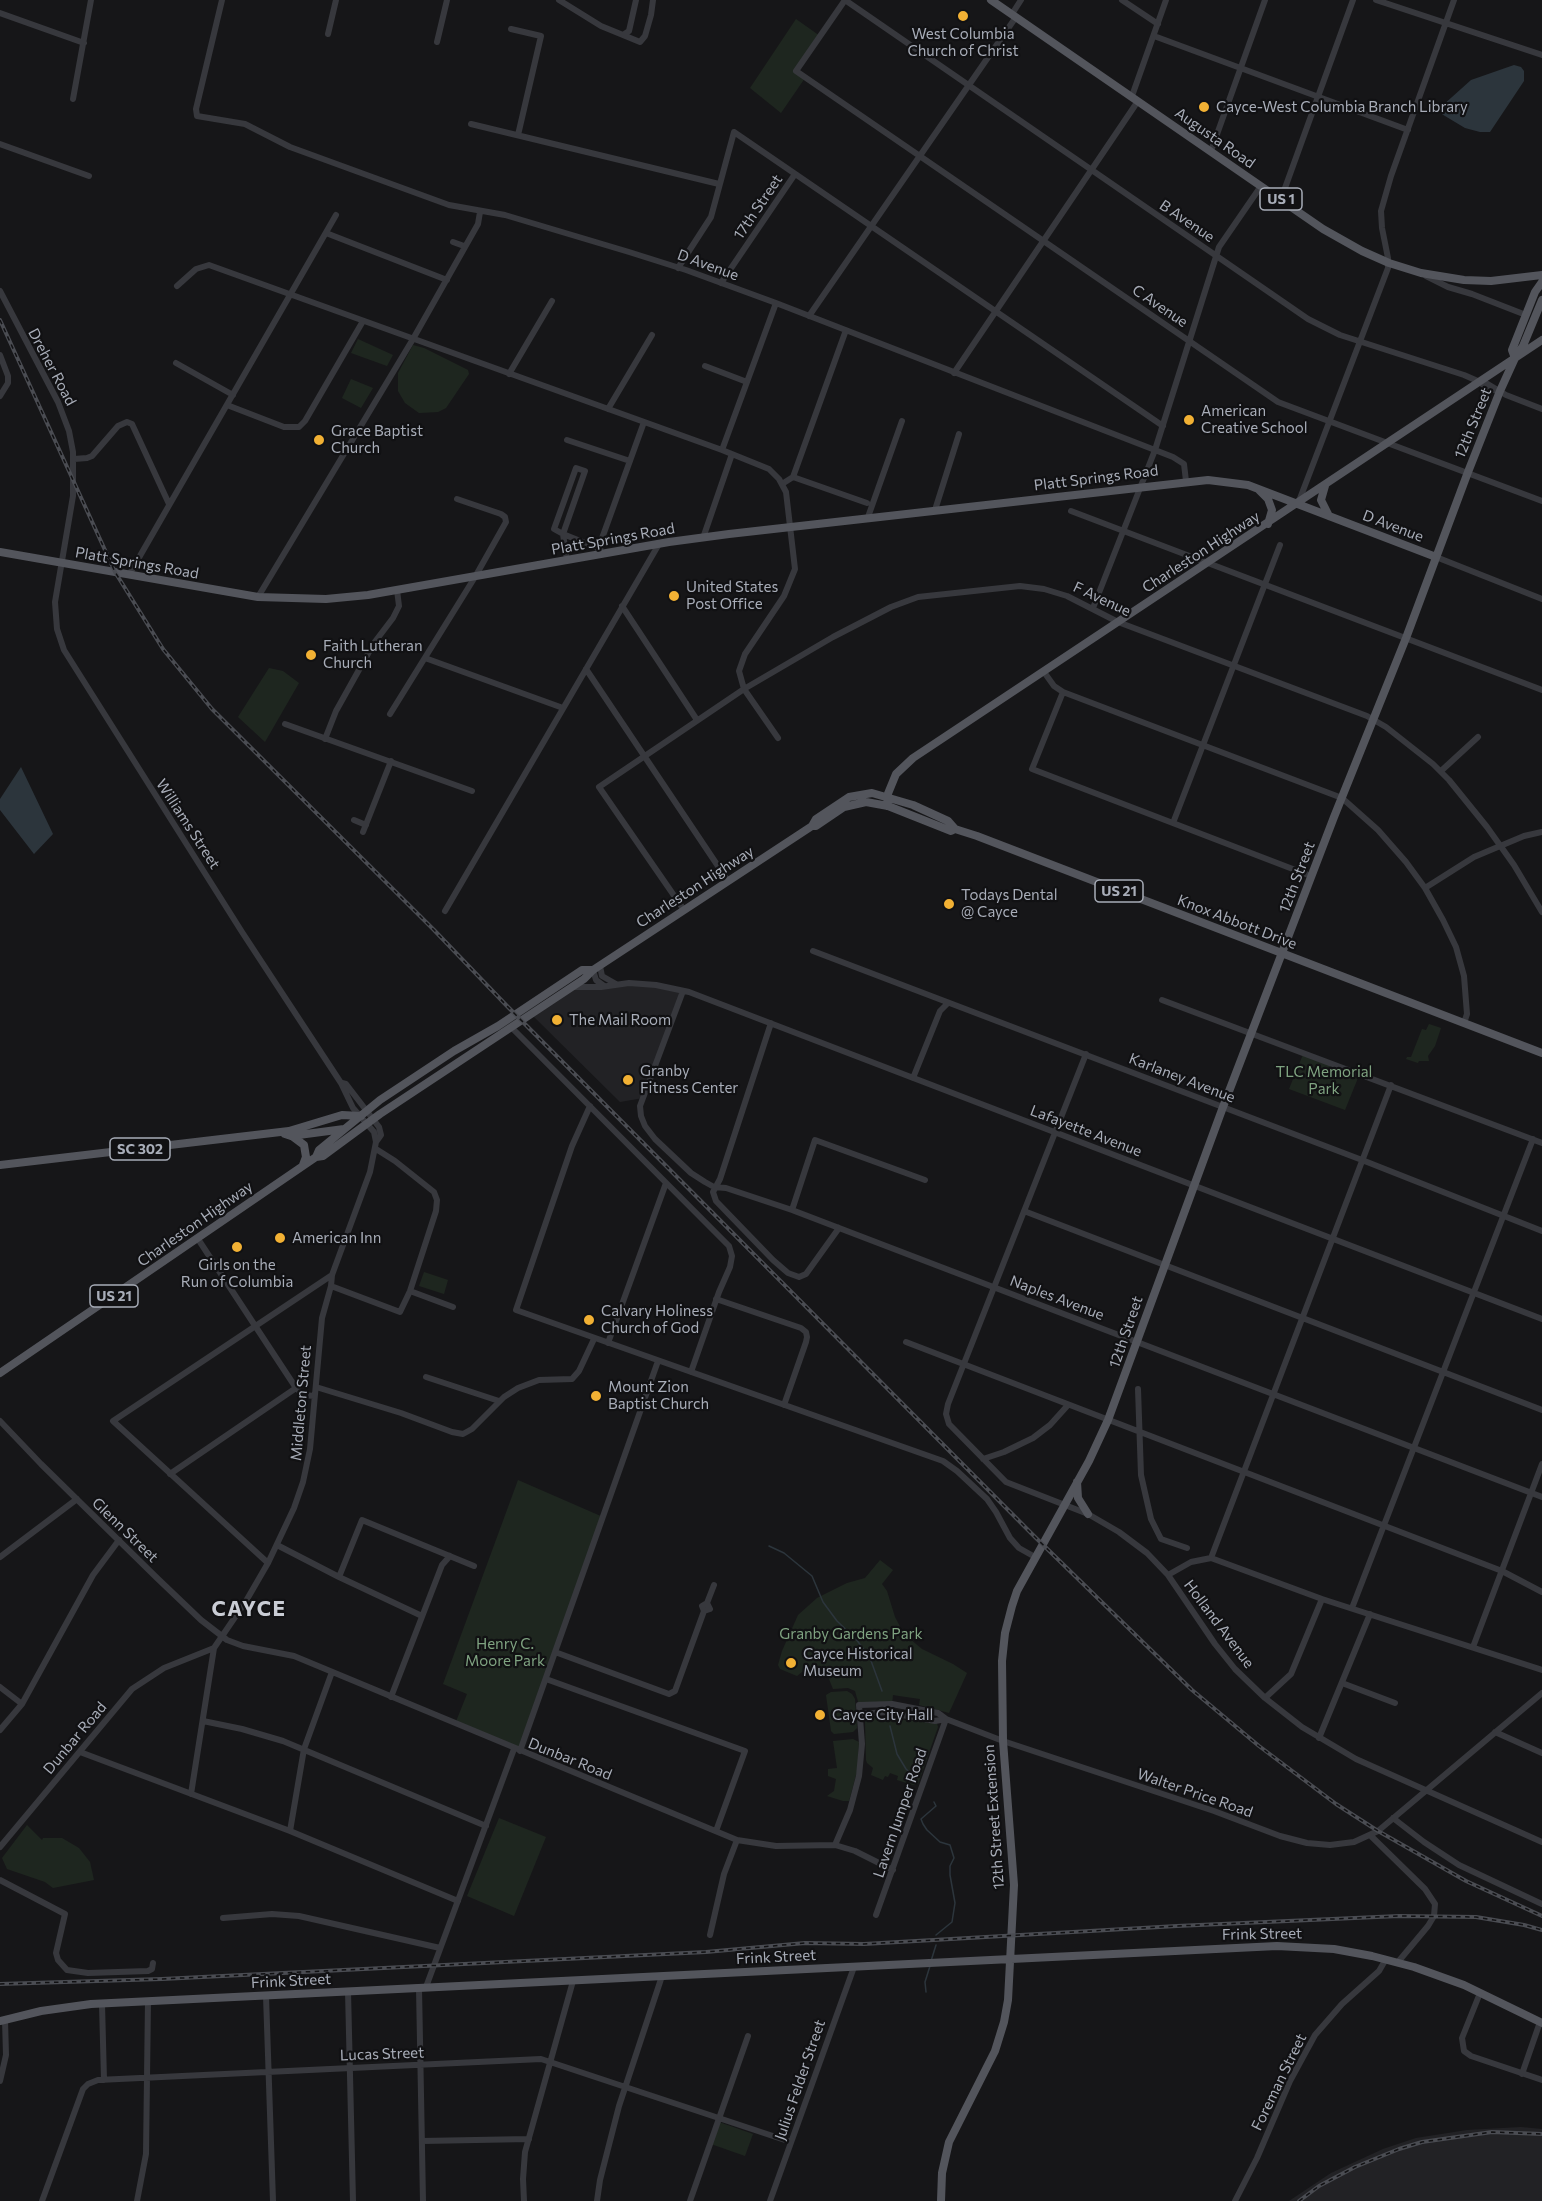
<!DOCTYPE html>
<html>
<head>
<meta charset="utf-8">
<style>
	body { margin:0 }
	canvas { display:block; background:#161618 }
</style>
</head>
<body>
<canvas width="1542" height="2201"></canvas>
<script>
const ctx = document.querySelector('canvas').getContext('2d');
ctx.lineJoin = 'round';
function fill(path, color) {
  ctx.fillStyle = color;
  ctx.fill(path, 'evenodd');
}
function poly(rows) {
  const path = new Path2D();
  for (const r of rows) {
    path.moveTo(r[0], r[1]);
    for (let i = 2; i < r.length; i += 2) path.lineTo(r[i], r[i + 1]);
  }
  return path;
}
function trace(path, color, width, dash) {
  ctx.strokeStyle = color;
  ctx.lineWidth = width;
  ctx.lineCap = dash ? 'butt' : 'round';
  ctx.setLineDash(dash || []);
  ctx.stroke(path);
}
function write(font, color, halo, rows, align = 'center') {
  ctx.font = font + ' Commissioner,sans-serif';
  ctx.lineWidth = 4.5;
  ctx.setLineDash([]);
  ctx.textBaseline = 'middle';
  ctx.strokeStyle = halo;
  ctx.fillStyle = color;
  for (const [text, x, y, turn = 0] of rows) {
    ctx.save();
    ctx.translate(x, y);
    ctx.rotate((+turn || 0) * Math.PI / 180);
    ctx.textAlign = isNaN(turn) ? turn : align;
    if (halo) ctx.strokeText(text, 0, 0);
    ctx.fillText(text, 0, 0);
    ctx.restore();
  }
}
fill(poly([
	[629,983,683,991,643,1098,620,1102,531,1014,572,987],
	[1521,2127,1542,2129,1542,2201,1289,2201,1331,2173,1383,2149,1416,2138,1467,2130]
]), '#222225');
fill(poly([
	[796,19,820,36,796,71,805,78,781,113,750,88],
	[358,339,393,355,387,366,351,353],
	[413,345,424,348,468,370,469,374,446,408,438,412,419,413,405,403,398,391,398,373],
	[351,379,373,388,361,408,342,398],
	[269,668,283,671,299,683,265,742,238,717],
	[1429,1024,1441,1028,1435,1046,1428,1056,1429,1061,1419,1061,1418,1063,1406,1059,1407,1057,1411,1057,1422,1029,1426,1030],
	[1304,1052,1360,1073,1345,1110,1289,1089],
	[424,1272,448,1280,444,1294,419,1286],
	[518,1480,603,1517,520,1751,455,1724,467,1694,443,1684],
	[880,1560,893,1570,882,1584,887,1591,895,1617,904,1634,922,1649,953,1664,967,1673,949,1713,919,1705,920,1699,899,1696,893,1695,892,1704,859,1705,855,1691,848,1688,833,1689,827,1674,822,1671,802,1672,797,1676,780,1669,778,1665,782,1651,798,1615,817,1598,847,1583,865,1578],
	[847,1691,852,1694,855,1699,857,1728,853,1732,834,1734,831,1731,826,1695,831,1692],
	[871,1717,937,1723,938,1727,918,1784,913,1785,897,1780,898,1776,890,1773,888,1777,885,1776,883,1780,871,1775,873,1768,867,1763,866,1760,865,1721],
	[853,1739,859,1742,858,1768,849,1801,843,1801,827,1796,834,1791,836,1779,828,1776,828,1769,837,1768,833,1741],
	[499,1818,546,1837,514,1916,467,1896],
	[27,1825,42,1840,43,1838,62,1838,79,1848,90,1862,94,1880,53,1888,45,1882,7,1869,2,1858],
	[719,2122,753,2134,745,2156,711,2144]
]), '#1e261f');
fill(poly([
	[1514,65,1521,67,1524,71,1524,81,1490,132,1480,132,1465,128,1440,113,1442,106,1471,80],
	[21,767,53,834,34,854,0,810,0,799]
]), '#2c353c');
trace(poly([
	[769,1546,784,1553,812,1576,823,1602,837,1621,856,1639,870,1658,882,1691],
	[890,1726,897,1754,906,1769,916,1778],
	[934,1802,936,1806,921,1819,923,1824,927,1830,940,1842,950,1845,954,1858,950,1866,950,1875,955,1903,952,1922,936,1935],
	[931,1961,936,1945],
	[926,1992,925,1982,930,1966]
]), '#2c353c', 1.5);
trace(poly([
	[222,0,196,109,197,116,245,124,290,147,449,205,505,215,629,252,686,270,776,303,1173,457,1184,464,1186,481],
	[559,0,601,26,623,35,629,31,636,0],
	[845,0,796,71,1278,402,1542,501],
	[845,0,1308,319,1340,335,1464,375,1480,382,1487,389,1500,391],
	[1122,0,1158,24],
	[1376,0,1542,55],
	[0,13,84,43],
	[1012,14,1021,0],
	[511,29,541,36,518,135],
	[328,34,336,0],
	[623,35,640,42,645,36,651,15,653,0],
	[1154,36,1408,130],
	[437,42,447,0],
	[1132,96,1166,0],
	[73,99,91,0],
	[471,124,719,184],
	[0,144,89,176],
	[1211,151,1265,0],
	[1281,199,1353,0],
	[326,233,447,280],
	[453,242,464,246],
	[678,268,711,217,734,132,1163,426],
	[1426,276,1448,287,1472,294,1526,315],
	[721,283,795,174],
	[177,286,196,269,209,265,722,450,769,469,779,479,786,492,795,569,784,596,745,654,739,671,744,689,778,738],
	[0,291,58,402,69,431,73,452,73,496,55,602,57,629,64,650,242,932,341,1083,353,1108,374,1132,376,1142,370,1172,332,1275,331,1286,322,1318,310,1449,303,1482,294,1508,268,1563,246,1601,214,1648,191,1794],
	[809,316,1016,17],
	[0,355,8,376,8,383,0,396],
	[176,363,233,395],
	[705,366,747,382],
	[954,373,1138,101],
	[509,374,552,301],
	[1480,382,1486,383,1506,395,1542,409],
	[227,405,284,427,299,427,305,421,363,321],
	[608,409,652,335],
	[567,440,630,461],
	[722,450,776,303],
	[74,459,87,458,92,456,118,426,127,422,132,424,169,504],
	[793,477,867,503],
	[782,484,793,477,846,330],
	[1299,501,1388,268,1388,258,1382,228,1381,211,1391,176,1454,0],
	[935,510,959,434],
	[1071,511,1542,690],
	[868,517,902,421],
	[703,538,732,454],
	[600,552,601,541,644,422],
	[1436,557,1542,599],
	[567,560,563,534,585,471,576,468,554,529,563,534,600,549],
	[129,575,336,215],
	[258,597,413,339,478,224,480,212],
	[622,606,697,720],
	[1093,608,1155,450,1219,247,1261,186],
	[425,658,563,708],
	[586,669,728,881],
	[1044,672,1054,686,1063,692,1342,798,1378,830,1406,862,1425,888,1443,920,1456,947,1464,976,1467,1014,1464,1023],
	[1063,692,1032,769,1311,876],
	[390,714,475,577,506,522,505,517,501,514,457,499],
	[285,724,472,791],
	[325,739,336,711,374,643,393,618,399,606,397,590],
	[1441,771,1478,737],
	[354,820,366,825],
	[1173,823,1280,545],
	[363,832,391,761],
	[1425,888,1474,857,1524,836,1542,832],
	[684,910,599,787,744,689,833,637,891,607,918,597,1020,586,1044,589,1067,596,1118,622,1367,716,1386,727,1433,764,1449,780,1487,827,1514,865,1542,912],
	[445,911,659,544],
	[813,951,1362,1160,1542,1231],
	[600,966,602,976,616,984],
	[593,970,596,980,604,986],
	[572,987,601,987,629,983,656,985,689,992,1542,1319],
	[683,991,640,1106,641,1116,645,1126,655,1139,691,1173,705,1182,714,1187,726,1188,792,1210,1542,1497],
	[1162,1000,1542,1143],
	[771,1023,720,1179,713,1192,716,1201,773,1260,788,1273,799,1277,806,1274,839,1228],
	[511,1027,729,1246,732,1256,730,1267,719,1292,691,1372],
	[1086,1054,948,1404,946,1414,949,1424,1006,1482,1088,1514,1119,1532,1147,1553,1168,1575,1215,1644,1235,1669,1265,1698,1302,1727,1356,1759,1542,1842],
	[913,1078,940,1011,948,1003],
	[342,1083,346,1084,379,1127,381,1135,376,1142],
	[590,1106,572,1146,516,1310,943,1461,957,1471,987,1499,996,1512,1010,1538,1019,1548,1035,1557],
	[792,1210,815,1140,925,1180],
	[1024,1211,1542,1410],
	[198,1239,296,1388,304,1395,314,1396],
	[331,1286,400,1312,410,1291,436,1211,437,1200,434,1192,395,1161,376,1149],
	[410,1291,453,1307],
	[716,1299,801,1328,806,1332,807,1337,806,1342,784,1405],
	[906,1342,1502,1571,1542,1592],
	[608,1343,666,1183],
	[426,1377,499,1401],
	[316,1387,401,1413,452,1432,463,1434,472,1429,504,1397,518,1388,539,1380,572,1379,579,1371,594,1339],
	[1138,1389,1141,1475,1151,1519,1161,1539,1187,1548],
	[0,1421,41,1464,157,1578,201,1620,227,1640,243,1646,294,1656,737,1840,776,1846,835,1845,855,1851,893,1870],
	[983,1459,1004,1452,1033,1438,1050,1425,1068,1405],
	[170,1474,296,1388],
	[277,1545,339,1577,422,1616],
	[0,1557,77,1499],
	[1211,1558,1391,1085],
	[268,1563,113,1421,332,1275],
	[1168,1575,1191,1562,1211,1558,1322,1599,1542,1670],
	[339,1577,362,1520,474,1566],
	[707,1603,710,1609,704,1611,702,1606,707,1603,714,1585],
	[1352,1608,1533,1139],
	[1473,1647,1542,1464],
	[555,1652,669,1694,675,1691,704,1611],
	[546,1679,745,1751,716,1831],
	[1342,1683,1395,1703],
	[0,1687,22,1704],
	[391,1697,442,1565,450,1556],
	[1265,1698,1291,1674,1322,1599],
	[860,1714,886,1712,935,1721,946,1719],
	[203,1721,242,1729,283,1741,486,1826],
	[0,1730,22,1704,93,1575,119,1540],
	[1495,1732,1542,1753],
	[1319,1738,1370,1614],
	[520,1751,658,1361],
	[80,1752,290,1831,458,1901],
	[1393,1818,1424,1842,1459,1865,1542,1904],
	[290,1831,304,1749,332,1672],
	[1371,1836,1425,1889,1435,1904,1434,1916,1428,1926,1398,1962],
	[835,1845,850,1810,859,1776,862,1744,859,1705,892,1704,938,1713,946,1719,1003,1741,1214,1811,1280,1836,1307,1843,1330,1845,1354,1842,1378,1831,1542,1693],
	[0,1847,132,1689,164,1668,214,1648],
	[0,1880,65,1914,56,1953,58,1960,67,1970,88,1973,148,1971,152,1969,153,1963],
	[876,1915,946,1719],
	[223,1918,272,1914,299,1916,440,1948],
	[710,1935,724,1874,737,1840],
	[426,1987,514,1749],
	[419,1988,423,2201],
	[348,1991,353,2201],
	[1480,1993,1462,2038,1464,2051,1471,2056,1542,2080],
	[266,1996,273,2201],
	[102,2004,104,2080],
	[1522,2074,1540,2022],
	[0,2081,6,2055,5,2020],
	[422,2141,529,2139],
	[42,2201,83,2089,88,2084,98,2080,541,2059,791,2142],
	[137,2201,146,2154,148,2001],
	[524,2201,523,2179,525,2152,573,1981],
	[597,2201,600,2180,619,2106,662,1976],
	[690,2201,748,2036],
	[770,2201,854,1967],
	[1235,2201,1257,2158,1290,2081,1315,2035,1342,2004,1379,1971,1386,1959]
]), '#37383d', 6);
trace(poly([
	[991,0,1323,229,1362,251,1389,263,1421,273,1464,280,1491,281,1542,275],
	[1515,358,1512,350,1535,292,1542,282],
	[1325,486,1321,500,1329,516],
	[1259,490,1268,499,1272,510,1268,524],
	[0,552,258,597,326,599,368,595,669,542,729,534,1208,480,1248,485,1436,557],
	[888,806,887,796,896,774,913,758,1542,340],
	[812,826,816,819,849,797,872,793,913,805,948,821,955,829],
	[285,1134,291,1136,344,1129],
	[292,1136,304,1145,306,1157,303,1165],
	[316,1157,319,1150,380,1100,454,1051,498,1026,582,970,593,970],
	[0,1165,289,1131,342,1115,361,1116],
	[0,1373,316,1157,323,1156,380,1114,584,979,593,970,812,826,816,826,844,807,866,802,888,806,951,831,955,829,977,836,1542,1053],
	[1077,1482,1078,1498,1088,1514],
	[0,2021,41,2011,91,2004,1277,1946,1334,1949,1372,1956,1414,1967,1464,1985,1542,2023],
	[941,2201,942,2173,949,2142,995,2051,1004,2022,1008,2000,1014,1885,1003,1741,1002,1661,1005,1633,1012,1606,1017,1591,1089,1461,1108,1420,1223,1107,1334,817,1406,638,1468,472,1500,391,1515,358,1523,346,1542,300]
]), '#53555c', 8);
const rail = poly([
	[0,320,115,572,163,649,212,709,434,930,507,1006,1035,1537,1192,1690,1259,1746,1336,1804,1378,1831,1466,1881,1542,1916],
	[0,1984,162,1979,706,1952,805,1943,864,1944,1177,1926,1399,1916,1476,1917,1524,1925,1542,1930],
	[1299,2201,1319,2186,1355,2167,1399,2149,1422,2142,1492,2132,1542,2134]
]);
trace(rail, '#4a4c52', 4);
trace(rail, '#111113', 1.5, [4.5]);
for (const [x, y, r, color] of [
	[963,16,6,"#f2b134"],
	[1204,107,6,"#f2b134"],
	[1189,420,6,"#f2b134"],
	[319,440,6,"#f2b134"],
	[674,596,6,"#f2b134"],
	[311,655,6,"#f2b134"],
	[949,904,6,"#f2b134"],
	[557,1020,6,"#f2b134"],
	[628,1080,6,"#f2b134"],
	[280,1238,6,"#f2b134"],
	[237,1247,6,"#f2b134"],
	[589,1320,6,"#f2b134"],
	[596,1396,6,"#f2b134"],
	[791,1663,6,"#f2b134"],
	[820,1715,6,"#f2b134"]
]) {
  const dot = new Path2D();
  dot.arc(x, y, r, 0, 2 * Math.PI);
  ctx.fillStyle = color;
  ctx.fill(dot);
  trace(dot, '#111113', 2);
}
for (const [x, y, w] of [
	[1281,199,42],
	[1119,891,48],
	[140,1149,60],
	[114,1296,48]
]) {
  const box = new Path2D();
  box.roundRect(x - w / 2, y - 11, w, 22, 4.5);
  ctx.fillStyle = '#111113';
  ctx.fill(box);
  trace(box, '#a8adb8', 1.5);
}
write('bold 14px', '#a8adb8', null, [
	["US 1",1281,199],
	["US 21",1119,891],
	["SC 302",140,1149],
	["US 21",114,1296]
]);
write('15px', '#a8adb8', '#111113', [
	["West Columbia",963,34,"center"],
	["Church of Christ",963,51,"center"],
	["Cayce-West Columbia Branch Library",1216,107],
	["American",1201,411],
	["Creative School",1201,428],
	["Grace Baptist",331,431],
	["Church",331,448],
	["United States",686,587],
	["Post Office",686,604],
	["Faith Lutheran",323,646],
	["Church",323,663],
	["Todays Dental",961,895],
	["@ Cayce",961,912],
	["The Mail Room",569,1020],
	["Granby",640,1071],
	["Fitness Center",640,1088],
	["American Inn",292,1238],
	["Girls on the",237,1265,"center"],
	["Run of Columbia",237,1282,"center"],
	["Calvary Holiness",601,1311],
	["Church of God",601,1328],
	["Mount Zion",608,1387],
	["Baptist Church",608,1404],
	["Cayce Historical",803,1654],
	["Museum",803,1671],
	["Cayce City Hall",832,1715]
], 'left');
write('15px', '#a8adb8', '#111113', [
	["Augusta Road",1215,138,35],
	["17th Street",758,207,-56],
	["B Avenue",1187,221,34],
	["D Avenue",708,265,20],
	["C Avenue",1160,306,34],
	["Dreher Road",52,367,62],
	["12th Street",1473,423,-68],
	["Platt Springs Road",1096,478,-7],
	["D Avenue",1393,526,21],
	["Platt Springs Road",613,539,-10],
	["Charleston Highway",1201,552,-33],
	["Platt Springs Road",137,563,10],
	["F Avenue",1102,599,25],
	["Williams Street",188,824,57],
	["12th Street",1297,877,-69],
	["Charleston Highway",695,887,-33],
	["Knox Abbott Drive",1237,922,21],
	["Karlaney Avenue",1182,1078,21],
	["Lafayette Avenue",1086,1131,21],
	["Charleston Highway",195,1224,-35],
	["Naples Avenue",1057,1298,21],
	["12th Street",1126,1332,-71],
	["Middleton Street",301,1403,-85],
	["Glenn Street",125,1530,44],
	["Holland Avenue",1219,1624,53],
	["Dunbar Road",75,1738,-50],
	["Dunbar Road",570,1759,22],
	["Walter Price Road",1195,1793,19],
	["Lavern Jumper Road",900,1813,-71],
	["12th Street Extension",994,1817,-94],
	["Frink Street",1262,1934,-1],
	["Frink Street",776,1957,-3],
	["Frink Street",291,1981,-3],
	["Lucas Street",382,2054,-2],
	["Julius Felder Street",800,2080,-71],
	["Foreman Street",1279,2082,-64]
]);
write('15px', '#7fa381', '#111113', [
	["TLC Memorial",1324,1072],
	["Park",1324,1089],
	["Granby Gardens Park",851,1634],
	["Henry C.",505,1644],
	["Moore Park",505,1661]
]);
ctx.letterSpacing = '1.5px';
write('bold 21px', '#c9ccd4', '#111113', [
	["CAYCE",249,1609]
]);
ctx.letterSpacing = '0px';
</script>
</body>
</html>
